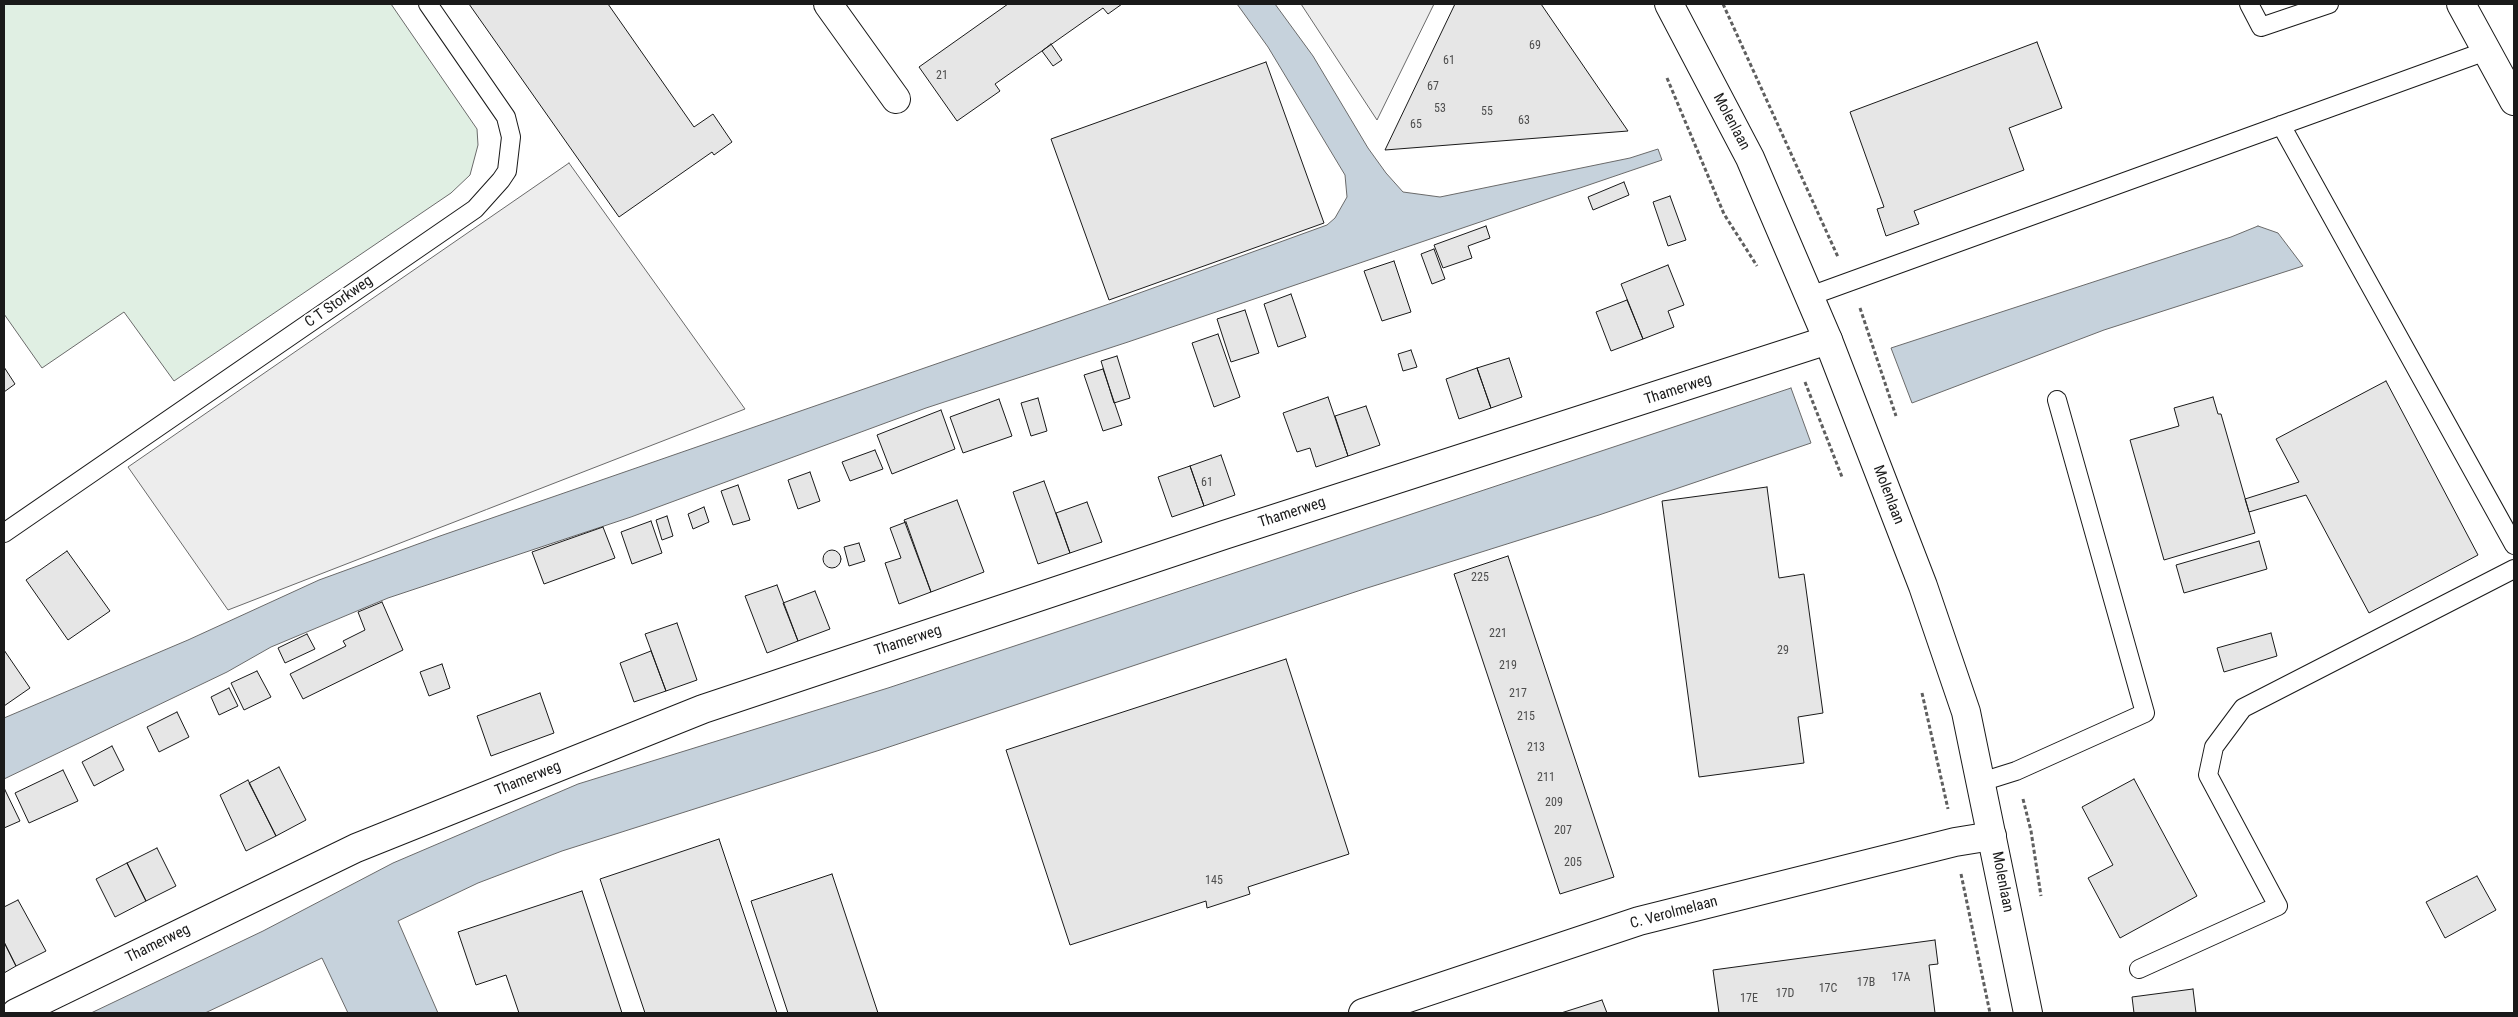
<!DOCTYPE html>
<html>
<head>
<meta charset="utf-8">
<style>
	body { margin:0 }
	#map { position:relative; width:2518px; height:1017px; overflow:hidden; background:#fff; font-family:"Roboto Condensed",sans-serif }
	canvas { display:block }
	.frame { position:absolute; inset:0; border:5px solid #1a1a1a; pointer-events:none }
</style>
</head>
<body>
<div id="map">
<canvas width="2518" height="1017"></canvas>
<div class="frame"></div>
</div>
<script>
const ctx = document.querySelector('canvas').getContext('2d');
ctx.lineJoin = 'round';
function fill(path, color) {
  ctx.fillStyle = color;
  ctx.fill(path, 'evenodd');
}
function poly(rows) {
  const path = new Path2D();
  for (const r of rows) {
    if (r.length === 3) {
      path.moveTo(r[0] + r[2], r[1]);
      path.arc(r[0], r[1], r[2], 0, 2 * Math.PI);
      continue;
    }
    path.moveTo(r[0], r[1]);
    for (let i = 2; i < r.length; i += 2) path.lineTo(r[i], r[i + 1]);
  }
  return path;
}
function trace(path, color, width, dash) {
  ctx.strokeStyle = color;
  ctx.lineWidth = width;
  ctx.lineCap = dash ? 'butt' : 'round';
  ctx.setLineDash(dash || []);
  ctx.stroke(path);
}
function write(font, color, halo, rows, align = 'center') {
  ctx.font = font + ' "Roboto Condensed",sans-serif';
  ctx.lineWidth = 4;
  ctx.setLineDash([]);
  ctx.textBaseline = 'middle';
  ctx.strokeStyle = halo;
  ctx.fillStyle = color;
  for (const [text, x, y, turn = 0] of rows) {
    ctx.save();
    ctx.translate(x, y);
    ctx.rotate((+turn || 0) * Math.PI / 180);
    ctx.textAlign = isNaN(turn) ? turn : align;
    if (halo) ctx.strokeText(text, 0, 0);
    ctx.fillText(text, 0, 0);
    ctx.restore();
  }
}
const green = poly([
	[4,4,391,4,477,129,478,145,470,175,451,193,174,381,124,312,42,368,4,314,4,4]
]);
fill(green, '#e0efe3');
trace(green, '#6a6a6a', 1);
const parking = poly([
	[1301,4,1434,4,1377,120,1301,4],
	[569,163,745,409,228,610,128,467,569,163]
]);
fill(parking, '#ededed');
trace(parking, '#6a6a6a', 1);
const water = poly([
	[1237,4,1275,4,1313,56,1368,148,1386,173,1403,192,1440,197,1630,158,1658,149,1662,160,1128,342,926,408,631,517,388,598,271,647,227,672,4,779,4,718,188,640,319,580,440,536,1109,304,1327,225,1335,218,1347,197,1345,175,1268,47,1237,4],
	[2258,226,2278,233,2303,266,2104,330,1912,403,1891,348,2231,237,2258,226],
	[1791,388,1811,443,1599,515,1364,589,880,750,562,851,478,883,398,921,438,1013,348,1013,322,958,205,1013,91,1013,263,931,393,863,578,784,888,688,1791,388]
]);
fill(water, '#c6d2dc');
trace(water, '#6a6a6a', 1);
const building = poly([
	[469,4,608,4,694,127,713,114,732,142,714,155,712,152,619,217,469,4],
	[1008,4,1122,4,1108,14,1103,8,995,84,1000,91,957,121,919,67,1008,4],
	[1455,4,1541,4,1628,131,1385,150,1455,4],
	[2037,42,2062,108,2009,128,2024,170,1914,211,1919,224,1886,236,1877,209,1884,207,1850,112,2037,42],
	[1051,44,1062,60,1053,66,1042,51,1051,44],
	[1266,62,1324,223,1109,300,1051,139,1266,62],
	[1624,182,1629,195,1593,210,1588,197,1624,182],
	[1670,196,1686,240,1668,246,1653,202,1670,196],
	[1486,226,1490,238,1468,246,1472,258,1443,268,1434,245,1486,226],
	[1434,249,1445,279,1432,284,1421,254,1434,249],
	[1394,261,1411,312,1382,321,1364,271,1394,261],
	[1668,265,1684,305,1668,311,1674,327,1643,339,1621,284,1668,265],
	[1291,294,1306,337,1278,347,1264,304,1291,294],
	[1627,300,1643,339,1611,351,1596,312,1627,300],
	[1245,310,1259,353,1231,362,1217,319,1245,310],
	[1218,334,1240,397,1214,407,1192,343,1218,334],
	[1411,350,1417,367,1403,371,1398,354,1411,350],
	[1117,356,1130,398,1114,403,1101,361,1117,356],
	[1509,358,1522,397,1491,408,1477,368,1509,358],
	[4,367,15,384,4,392,4,367],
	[1477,368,1491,408,1459,419,1446,379,1477,368],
	[1103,369,1122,425,1103,431,1084,375,1103,369],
	[2386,381,2478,555,2369,613,2306,495,2249,512,2245,499,2299,482,2276,439,2386,381],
	[1328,397,1348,456,1316,467,1310,448,1297,452,1283,413,1328,397],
	[2213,397,2218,414,2221,414,2255,533,2164,560,2130,440,2179,426,2174,408,2213,397],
	[1038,398,1047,431,1031,436,1021,403,1038,398],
	[999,399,1012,436,963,453,950,417,999,399],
	[1366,406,1380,445,1348,456,1335,416,1366,406],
	[941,410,955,449,892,474,877,435,941,410],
	[875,450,883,469,850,481,842,462,875,450],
	[1221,455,1235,495,1204,506,1190,466,1221,455],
	[1190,466,1204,506,1172,517,1158,477,1190,466],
	[810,472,820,501,798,509,788,480,810,472],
	[1044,481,1070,553,1038,564,1013,492,1044,481],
	[738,485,750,520,733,525,721,491,738,485],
	[1767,487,1779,578,1804,574,1823,713,1798,717,1804,763,1699,777,1662,501,1767,487],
	[957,500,984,572,931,592,904,520,957,500],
	[1087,502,1102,542,1070,553,1056,513,1087,502],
	[704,507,709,522,693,529,688,514,704,507],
	[667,516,673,536,662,540,656,520,667,516],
	[651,521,662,553,632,564,621,532,651,521],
	[906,522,931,592,899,604,885,563,901,558,890,528,906,522],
	[603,527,615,558,544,584,532,552,603,527],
	[2259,541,2267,569,2184,593,2176,565,2259,541],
	[859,543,865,561,849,566,844,547,859,543],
	[832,559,9],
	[67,551,110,611,68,640,26,580,67,551],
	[1508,556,1614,877,1560,894,1454,574,1508,556],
	[777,585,798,641,767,653,745,596,777,585],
	[815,591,830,629,798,641,783,603,815,591],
	[382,602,403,650,303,699,290,674,346,646,343,641,365,630,358,612,382,602],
	[677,623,697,680,666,691,645,634,677,623],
	[2271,633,2277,656,2224,672,2217,648,2271,633],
	[307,634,315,649,285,663,278,648,307,634],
	[4,650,30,688,4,706,4,650],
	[651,651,666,691,634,702,620,663,651,651],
	[1286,659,1349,854,1248,887,1250,894,1207,908,1206,901,1070,945,1006,750,1286,659],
	[442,664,450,688,429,696,420,672,442,664],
	[257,671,271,697,244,710,231,683,257,671],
	[229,688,238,706,219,715,211,697,229,688],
	[540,693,554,733,491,756,477,716,540,693],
	[177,712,189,737,159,752,147,727,177,712],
	[112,746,124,770,94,786,82,762,112,746],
	[279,767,306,820,276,836,249,783,279,767],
	[63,770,78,801,29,823,15,793,63,770],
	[2134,779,2197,896,2120,938,2088,878,2113,865,2082,807,2134,779],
	[248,780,276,836,246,851,220,795,248,780],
	[5,790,20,821,4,828,4,791,5,790],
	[719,839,777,1013,645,1013,600,879,719,839],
	[157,848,176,886,146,901,127,863,157,848],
	[127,863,146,901,115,917,96,879,127,863],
	[832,874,878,1013,788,1013,751,901,832,874],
	[2477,876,2496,910,2445,938,2426,902,2477,876],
	[582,891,622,1013,519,1013,506,975,476,985,458,932,582,891],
	[18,900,46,951,16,966,4,942,4,907,18,900],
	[1935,940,1938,964,1929,965,1935,1013,1719,1013,1713,970,1935,940],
	[4,942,16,966,4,973,4,942],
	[2193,989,2196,1013,2134,1013,2132,997,2193,989],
	[1602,1000,1607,1013,1561,1013,1602,1000]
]);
fill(building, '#e6e6e6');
trace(building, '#1a1a1a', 1);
const service = poly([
	[2249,4,2261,27,2329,4],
	[2281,125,2514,545],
	[1810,296,2486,51],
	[4,533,475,209,501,180,507,171,511,137,506,117,428,4],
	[1981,782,2016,771,2145,713,2057,400],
	[2139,969,2278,906,2208,775,2214,747,2243,708,2514,569]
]);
const minor = poly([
	[828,4,896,99],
	[2461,4,2514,101],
	[16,1013,356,848,703,709,1224,535,1828,340],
	[1363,1013,1639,921,1955,842,1992,836]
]);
const tertiary = poly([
	[1669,4,1750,158,1828,340,1923,586,1966,712,2028,1013]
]);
trace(service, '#1a1a1a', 20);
trace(minor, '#1a1a1a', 30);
trace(tertiary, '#1a1a1a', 30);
trace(poly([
	[1723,4,1838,257],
	[1667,78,1724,214,1757,266],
	[1860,308,1896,416],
	[1805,382,1842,477],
	[1922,693,1948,809],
	[2023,799,2031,831,2041,896],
	[1961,874,1990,1013]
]), '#5f5f5f', 3, [4, 2.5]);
trace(service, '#fff', 18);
trace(minor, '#fff', 28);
trace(tertiary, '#fff', 28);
write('12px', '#4d4d4d', null, [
	["69",1535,46],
	["61",1449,61],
	["21",942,76],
	["67",1433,87],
	["53",1440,109],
	["55",1487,112],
	["63",1524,121],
	["65",1416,125],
	["61",1207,483],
	["225",1480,578],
	["221",1498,634],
	["29",1783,651],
	["219",1508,666],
	["217",1518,694],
	["215",1526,717],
	["213",1536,748],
	["211",1546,778],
	["209",1554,803],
	["207",1563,831],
	["205",1573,863],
	["145",1214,881],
	["17A",1901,978],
	["17B",1866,983],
	["17C",1828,989],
	["17D",1785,994],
	["17E",1749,999]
]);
write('15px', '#1a1a1a', '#fff', [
	["Molenlaan",1731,122,62],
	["C T Storkweg",339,302,-35],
	["Thamerweg",1678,390,-18],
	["Molenlaan",1888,495,69],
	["Thamerweg",1292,513,-18],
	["Thamerweg",908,641,-18],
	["Thamerweg",528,779,-22],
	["Molenlaan",2002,882,79],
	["C. Verolmelaan",1674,913,-15],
	["Thamerweg",158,944,-26]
]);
</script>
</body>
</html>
